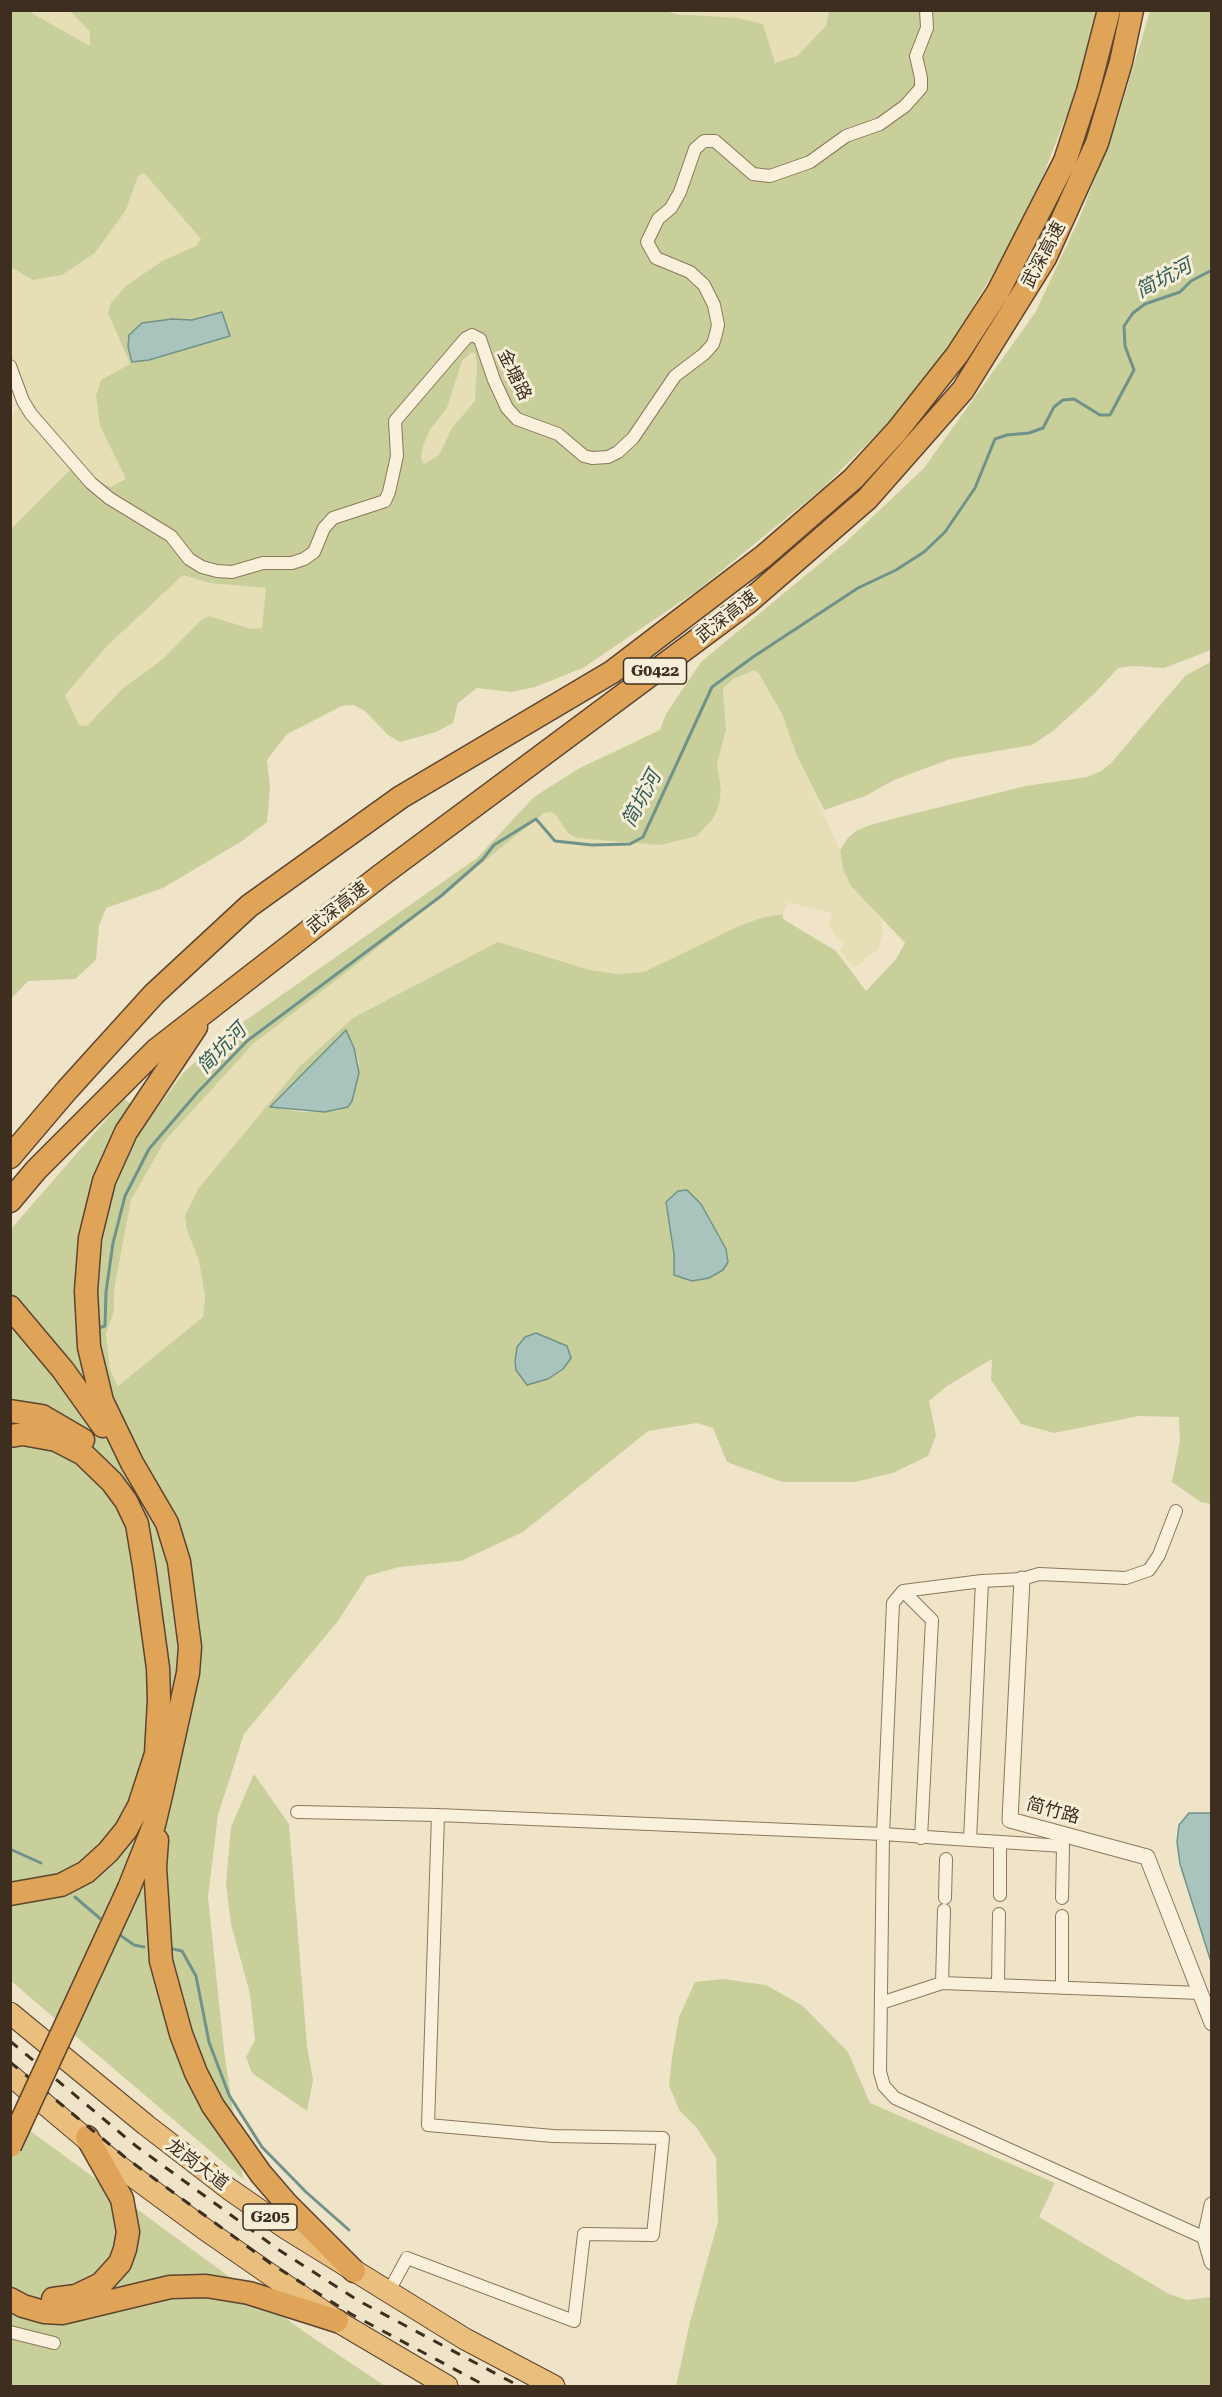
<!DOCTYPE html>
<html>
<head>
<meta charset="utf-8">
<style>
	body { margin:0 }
	#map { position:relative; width:1222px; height:2397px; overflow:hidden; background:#f0e4c8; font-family:"Roboto Serif",serif }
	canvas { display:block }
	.frame { position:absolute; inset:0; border:12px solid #3d2e20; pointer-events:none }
</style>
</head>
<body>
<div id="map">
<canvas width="1222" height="2397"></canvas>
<div class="frame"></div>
</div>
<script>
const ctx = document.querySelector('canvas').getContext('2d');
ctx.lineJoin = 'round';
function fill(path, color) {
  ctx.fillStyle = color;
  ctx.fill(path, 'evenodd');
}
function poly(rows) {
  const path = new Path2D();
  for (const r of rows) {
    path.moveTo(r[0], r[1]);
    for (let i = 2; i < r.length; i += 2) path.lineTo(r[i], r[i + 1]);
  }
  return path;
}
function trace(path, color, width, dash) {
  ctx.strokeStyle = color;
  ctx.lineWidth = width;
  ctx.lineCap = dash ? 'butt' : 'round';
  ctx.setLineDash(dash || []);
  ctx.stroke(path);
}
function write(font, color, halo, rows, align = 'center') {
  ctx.font = font + ' "Roboto Serif","Noto Sans SC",serif';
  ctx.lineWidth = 6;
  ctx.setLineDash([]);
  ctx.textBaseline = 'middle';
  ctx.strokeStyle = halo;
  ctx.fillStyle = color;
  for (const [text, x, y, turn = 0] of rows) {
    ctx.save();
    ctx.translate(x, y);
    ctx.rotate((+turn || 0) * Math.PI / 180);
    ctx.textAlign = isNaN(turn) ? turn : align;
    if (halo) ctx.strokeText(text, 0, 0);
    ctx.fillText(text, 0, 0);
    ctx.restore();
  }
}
fill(poly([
	[28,11,70,11,90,32,90,46],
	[665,11,829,11,826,26,797,56,775,63,763,24],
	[144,173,201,239,196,246,162,261,126,286,111,304,108,313,130,364,101,380,96,396,100,426,127,479,121,484,111,487,72,468,11,529,11,418,25,398,11,363,11,267,33,280,62,275,95,253,126,210,138,176],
	[471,352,475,354,477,364,475,401,452,428,439,455,424,464,421,458,423,446,430,430,447,408,462,361],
	[183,574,209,583,266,588,263,628,252,629,209,616,201,620,163,659,123,688,87,726,79,725,65,695,107,646],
	[755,670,759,674,782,714,797,756,840,850,843,869,851,886,881,919,883,934,878,949,854,968,840,950,844,945,829,927,832,913,788,902,783,914,761,918,739,926,644,972,617,974,590,970,519,948,299,1067,198,1189,187,1230,199,1261,205,1297,203,1317,118,1386,110,1370,106,1333,114,1312,114,1290,131,1200,164,1142,253,1044,356,965,544,813,551,812,555,814,568,833,576,838,625,841,697,836,713,819,719,805,721,790,717,764,726,730,723,687,733,679]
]), '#e6deb5');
fill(poly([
	[11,11,28,11,90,46,90,32,70,11,665,11,677,14,738,18,763,24,775,63,797,56,826,26,829,11,1099,11,1071,104,1034,199,991,277,946,352,888,423,823,488,698,590,583,668,535,687,511,692,477,688,458,703,453,723,436,732,400,742,388,735,365,711,354,705,342,706,287,734,267,760,270,788,267,822,242,841,163,888,106,908,99,926,96,960,75,979,28,981,11,999,11,529,72,468,111,487,126,479,100,426,96,396,101,380,130,364,108,313,111,303,126,286,162,261,196,246,201,239,144,173,138,176,126,210,95,253,62,275,33,280,11,267],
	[172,319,192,320,230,336,149,360,132,362],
	[472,352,475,354,477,364,475,401,452,428,439,455,424,464,421,458,423,446,430,430,447,408,462,361],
	[183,575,209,583,266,588,262,628,252,629,209,616,201,620,163,659,123,688,87,726,79,725,65,695,107,646],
	[1150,11,1211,11,1211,650,1164,668,1133,666,1118,668,1095,693,1053,731,1032,745,950,759,894,780,865,796,824,810,797,756,782,714,759,674,755,670,733,679,723,688,726,730,717,764,721,790,719,805,713,819,697,836,660,845,576,838,568,833,555,814,551,812,544,813,356,965,253,1044,164,1142,131,1200,114,1290,114,1312,106,1333,110,1370,118,1386,203,1317,205,1297,199,1261,187,1230,185,1216,198,1189,299,1067,353,1018,498,942,590,970,617,974,644,972,739,926,761,918,783,914,783,919,836,951,866,991,896,959,905,943,851,886,843,869,840,850,847,839,856,831,870,825,912,814,1026,786,1087,777,1101,771,1111,763,1186,675,1211,662,1211,1504,1201,1502,1172,1482,1180,1441,1179,1417,1139,1416,1054,1433,1021,1424,991,1380,992,1359,947,1386,929,1401,936,1435,928,1456,893,1473,855,1482,782,1482,727,1462,713,1428,697,1423,648,1431,523,1532,461,1561,399,1567,367,1576,338,1621,244,1734,218,1815,208,1897,224,2050,243,2179,11,1981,11,1229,124,1099,150,1118,184,1072,229,1032,477,858,534,797,578,769,660,730,666,714,701,662,847,541,924,468,1035,313,1080,217,1117,121],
	[346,1030,359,1063,338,1111,303,1112,271,1107],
	[254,1774,289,1824,307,2046,313,2080,307,2111,252,2073,246,2057,255,2040,250,1994,231,1924,226,1884,231,1827],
	[723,1979,766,1985,803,2006,848,2052,870,2103,1055,2183,1039,2217,1169,2294,1187,2300,1211,2297,1211,2386,676,2386,690,2322,718,2222,716,2158,697,2128,679,2110,669,2085,672,2058,679,2017,695,1982],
	[10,2116,306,2333,385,2386,11,2386]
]), '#c9cf9b');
const water = poly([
	[222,312,230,336,149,360,132,362,128,347,129,335,142,323,172,319,192,320,222,312],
	[346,1030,354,1048,359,1073,352,1101,348,1107,325,1112,270,1107,346,1030],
	[687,1190,701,1204,726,1249,728,1262,723,1270,709,1278,692,1281,674,1275,674,1254,666,1202,678,1191,687,1190],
	[536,1333,567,1346,571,1358,563,1369,548,1379,527,1385,516,1370,515,1361,517,1347,525,1337,536,1333],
	[1189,1813,1211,1813,1211,1962,1180,1864,1177,1842,1179,1825,1189,1813]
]);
fill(water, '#a9c4bc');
trace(water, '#6f938a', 1.5);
trace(poly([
	[95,1329,105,1326,106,1292,113,1243,125,1196,149,1149,197,1093,247,1041,441,896,482,860,494,845,536,819,555,841,592,845,630,844,643,837,712,687,753,657,858,588,896,570,924,552,945,532,975,488,995,439,1007,435,1029,433,1043,428,1054,407,1063,400,1074,399,1100,415,1110,415,1134,370,1125,346,1124,326,1133,313,1145,304,1180,292,1191,281,1212,270],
	[10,1849,41,1863],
	[75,1897,103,1921],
	[117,1933,134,1945,144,1947],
	[173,1949,182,1951,196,1976,209,2042,229,2095,262,2147,306,2192,349,2230]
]), '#6f938a', 3);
const minor = poly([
	[10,366,23,401,31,414,91,483,109,498,171,536,189,559,202,567,217,571,232,572,263,563,292,563,304,559,314,552,324,528,333,518,385,501,389,492,397,456,395,421,466,338,472,335,480,339,494,380,507,408,517,419,558,434,584,456,592,458,608,457,618,452,633,438,675,376,704,354,713,344,716,334,718,325,714,305,704,285,690,272,656,258,647,242,658,219,671,208,680,192,695,149,704,141,715,141,753,174,770,176,810,162,846,136,880,124,905,106,921,88,921,78,916,56,927,28,926,10],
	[1176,1511,1159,1555,1149,1570,1126,1578,1039,1574,1022,1579,982,1581,903,1591,893,1603,883,1834,880,2072,884,2086,895,2098,1205,2238],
	[903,1591,932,1620,921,1838],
	[297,1812,438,1815,883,1834,970,1840,982,1581],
	[970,1840,1063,1846,1062,1898],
	[1000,1895,1000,1842],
	[945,1898,946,1859],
	[942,1983,944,1910],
	[998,1985,999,1914],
	[1062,1988,1062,1916],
	[881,2003,942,1983,1200,1993],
	[389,2291,407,2258,574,2321,584,2234,653,2235,663,2138,553,2136,428,2125,438,1815],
	[10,2332,54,2343]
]);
const tertiary = poly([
	[1022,1579,1010,1820,1147,1857,1212,2023],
	[1212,2205,1205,2238,1212,2262]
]);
const trunk = poly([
	[10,2013,146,2125,229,2189,287,2229,465,2339,554,2386],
	[10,2075,116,2164,203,2228,337,2321,447,2386]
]);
const motorway = poly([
	[10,1157,67,1090,154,994,249,906,401,797,612,672,764,556,853,479,897,431,957,355,998,292,1065,161,1088,91,1109,10],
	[10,1201,36,1170,156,1050,380,876,747,603,867,499,963,390,1045,258,1097,143,1121,62,1132,10],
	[10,1307,63,1370,103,1426],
	[10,1411,42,1416,83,1440],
	[10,1436,23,1434,56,1440,83,1454,112,1482,126,1501,137,1524,144,1566,158,1668,159,1700,156,1754,139,1806,126,1830,108,1852,86,1872,61,1885,10,1894],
	[157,1840,155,1867,161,1961,181,2034,196,2073,213,2106,261,2174,286,2203,354,2271],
	[129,1888,154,1825,162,1791,188,1673,190,1647,179,1562,167,1523,132,1463,102,1401,89,1347,86,1291,90,1238,104,1181,126,1132,196,1027],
	[10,2299,23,2306,44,2312,62,2313,170,2287,206,2286,249,2293,337,2321],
	[53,2299,76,2296,101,2284,120,2263,125,2249,128,2232,122,2199,87,2137]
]);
trace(minor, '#8d765c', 14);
trace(tertiary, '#8d765c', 17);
trace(trunk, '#5b4430', 23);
trace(motorway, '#5b4430', 25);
trace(minor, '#faf1dc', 12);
trace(tertiary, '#faf1dc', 15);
trace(trunk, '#eabe7c', 21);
trace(motorway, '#e0a458', 22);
trace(poly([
	[10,2041,136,2146,279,2250,359,2301,519,2386],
	[10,2062,126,2158,270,2263,351,2314,486,2386]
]), '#3d2e20', 3, [10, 10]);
const motorwayBridge = poly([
	[10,2146,129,1888]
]);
trace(motorwayBridge, '#5b4430', 25, []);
trace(motorwayBridge, '#e0a458', 22);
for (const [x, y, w] of [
	[655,671,63],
	[270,2217,54]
]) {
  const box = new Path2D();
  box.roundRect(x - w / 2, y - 13, w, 26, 4.5);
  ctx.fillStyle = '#f7eed8';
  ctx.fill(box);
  trace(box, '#3d2e20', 1.5);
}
write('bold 16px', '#3d2e20', null, [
	["G0422",655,671],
	["G205",270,2217]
]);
write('18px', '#3d2e20', '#f7eed8', [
	["武深高速",1044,255,-62],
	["金塘路",514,375,64],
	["武深高速",727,617,-38],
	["武深高速",338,908,-38],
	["简竹路",1053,1811,15],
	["龙岗大道",197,2165,37]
]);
write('italic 20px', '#2f5d5a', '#f7eed8', [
	["简坑河",1164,279,-28],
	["简坑河",642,799,-62],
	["简坑河",222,1049,-46]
]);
</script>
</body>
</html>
